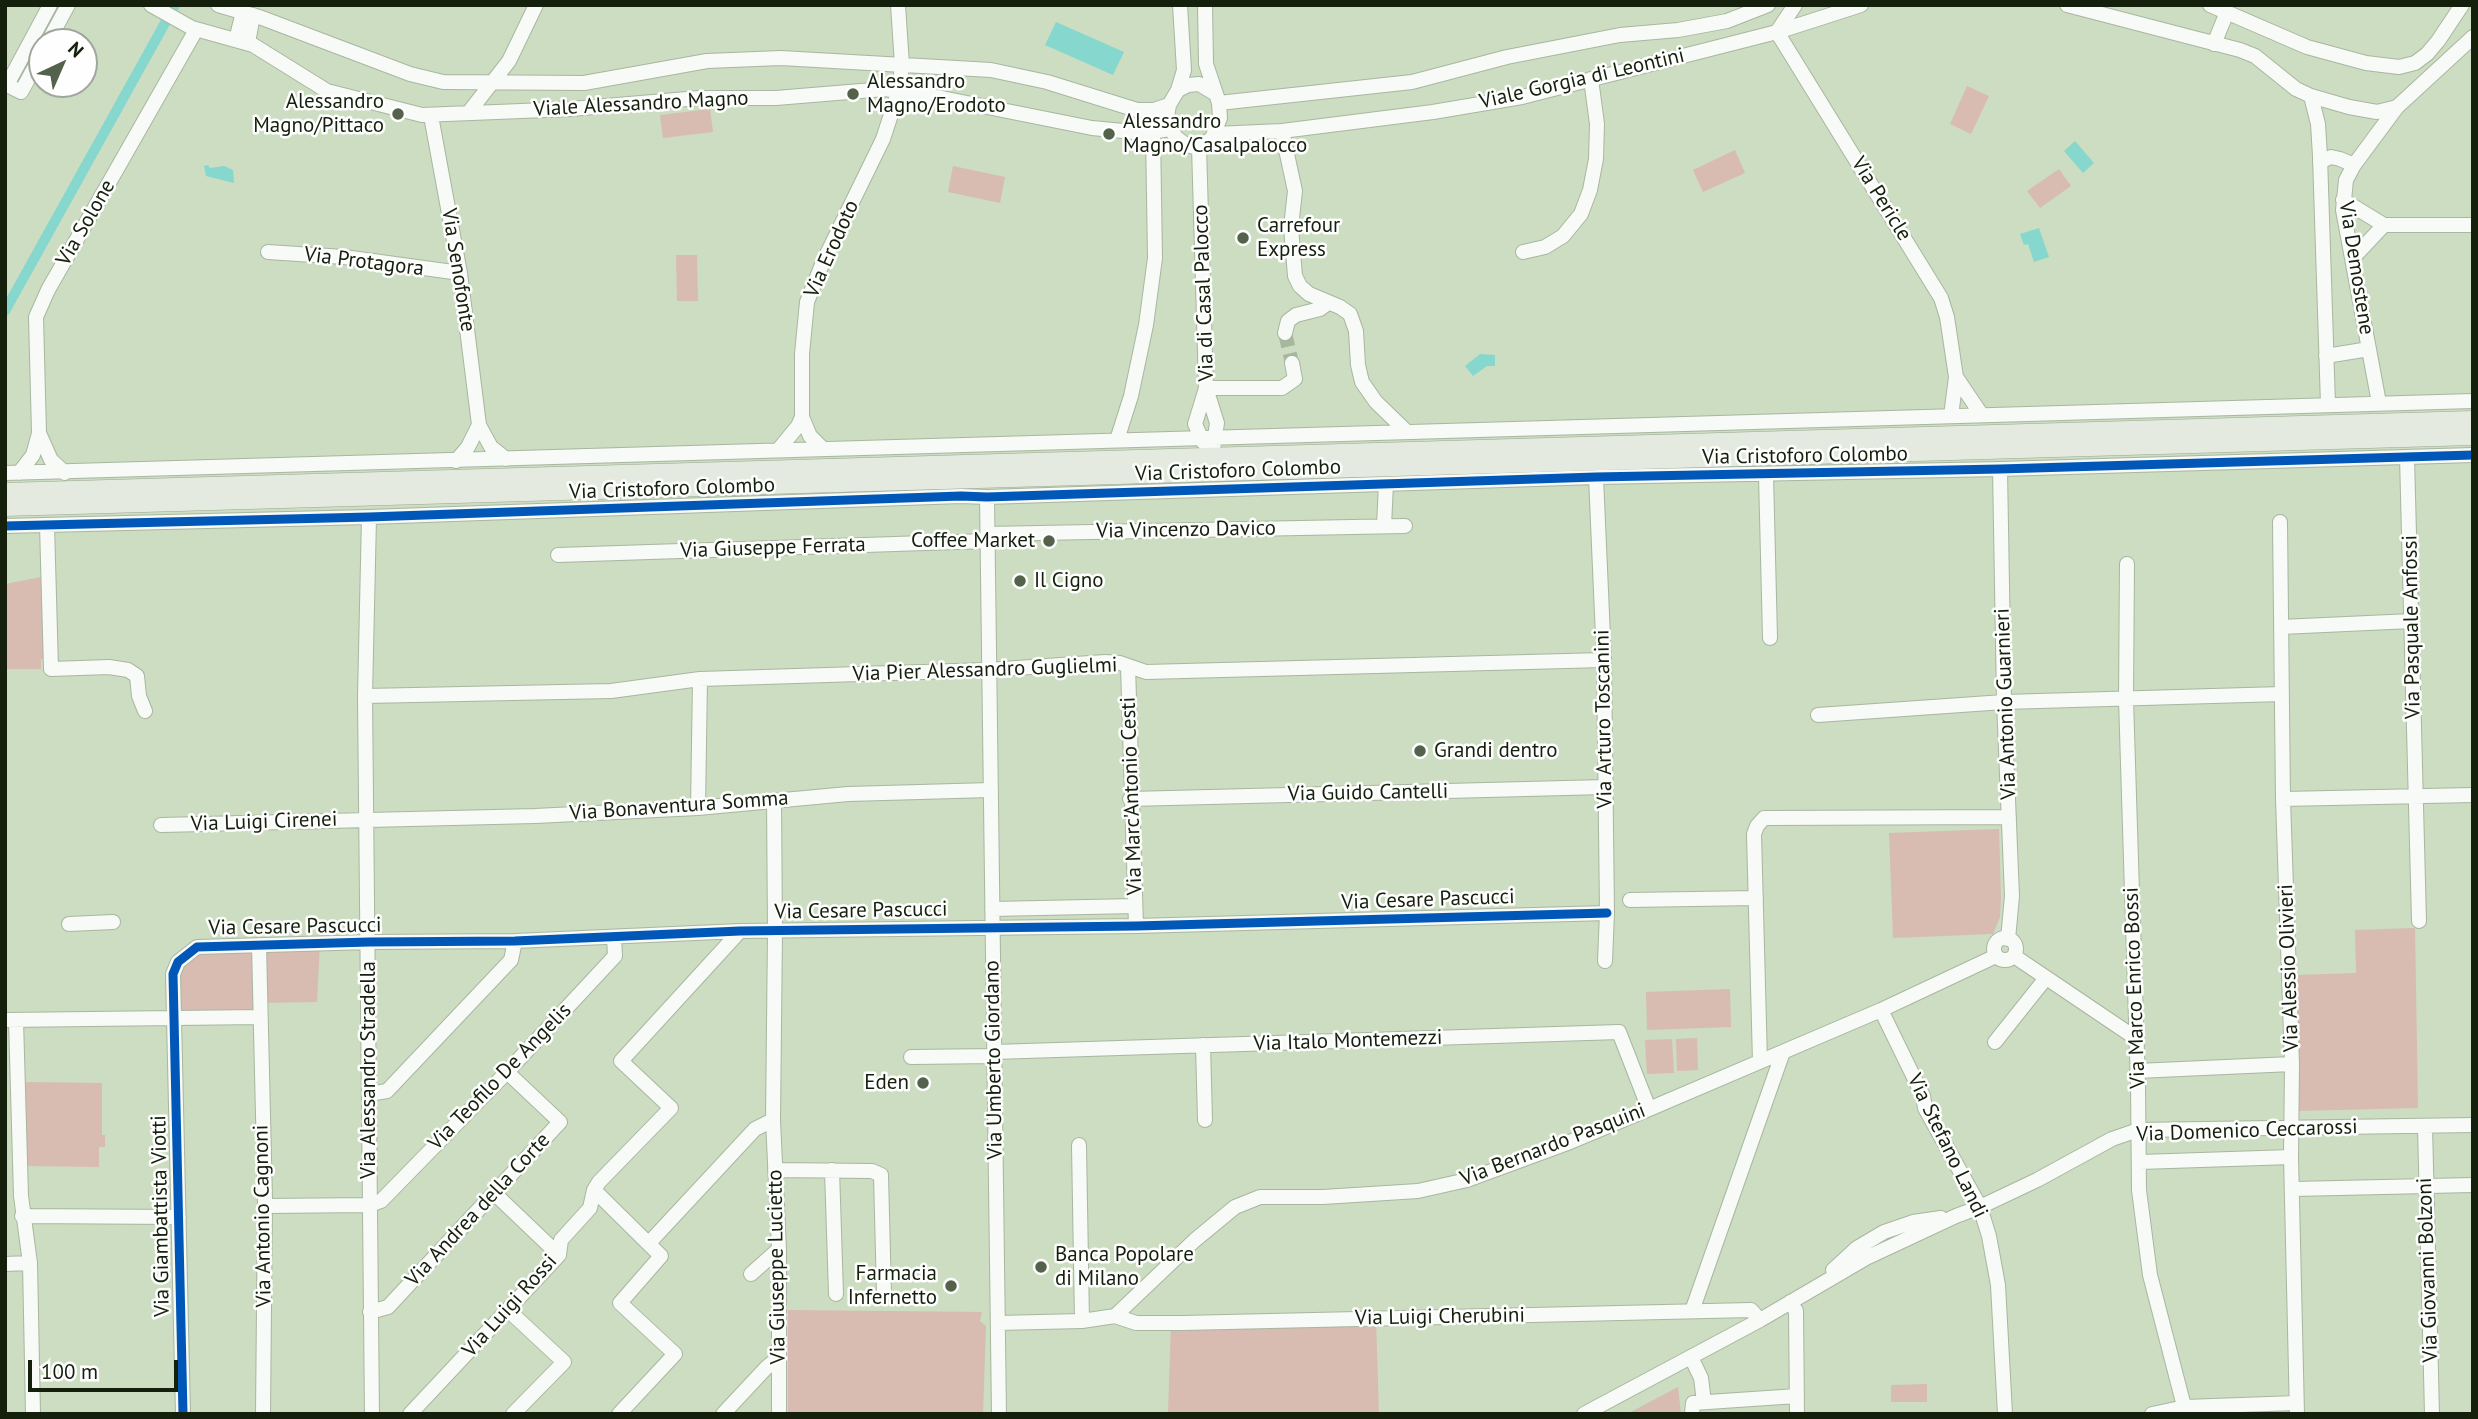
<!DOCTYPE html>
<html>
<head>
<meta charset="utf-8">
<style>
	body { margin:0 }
	#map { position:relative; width:2478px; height:1419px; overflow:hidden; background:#ccddc1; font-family:"PT Sans",sans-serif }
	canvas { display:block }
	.frame { position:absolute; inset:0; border:7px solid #141f0c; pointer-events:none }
	.north { position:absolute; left:28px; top:28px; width:70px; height:70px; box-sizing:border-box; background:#fefefe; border:2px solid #a0a59d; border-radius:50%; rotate:44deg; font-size:19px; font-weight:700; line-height:28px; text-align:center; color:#141f0c }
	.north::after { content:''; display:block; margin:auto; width:24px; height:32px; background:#54624b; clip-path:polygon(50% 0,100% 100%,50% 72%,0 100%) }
	.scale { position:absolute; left:28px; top:1360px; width:150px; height:32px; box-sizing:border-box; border:4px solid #141f0c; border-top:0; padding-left:9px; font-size:21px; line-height:24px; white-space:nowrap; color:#141f0c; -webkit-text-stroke:5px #fefefe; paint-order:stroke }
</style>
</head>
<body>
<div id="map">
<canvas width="2478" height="1419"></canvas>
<div class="frame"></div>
<div class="north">N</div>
<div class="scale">100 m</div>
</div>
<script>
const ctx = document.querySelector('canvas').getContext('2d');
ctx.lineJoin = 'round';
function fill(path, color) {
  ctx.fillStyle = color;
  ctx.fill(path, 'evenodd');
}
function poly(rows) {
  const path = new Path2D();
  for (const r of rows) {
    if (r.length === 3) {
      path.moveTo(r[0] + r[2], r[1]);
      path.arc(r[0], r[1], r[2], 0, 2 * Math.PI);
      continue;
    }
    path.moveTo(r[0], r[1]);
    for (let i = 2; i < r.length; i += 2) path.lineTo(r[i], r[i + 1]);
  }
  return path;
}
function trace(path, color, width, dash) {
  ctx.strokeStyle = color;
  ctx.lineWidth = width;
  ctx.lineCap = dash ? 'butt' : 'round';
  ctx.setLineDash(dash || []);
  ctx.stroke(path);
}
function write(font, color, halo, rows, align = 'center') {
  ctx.font = font + ' "PT Sans",sans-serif';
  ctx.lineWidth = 5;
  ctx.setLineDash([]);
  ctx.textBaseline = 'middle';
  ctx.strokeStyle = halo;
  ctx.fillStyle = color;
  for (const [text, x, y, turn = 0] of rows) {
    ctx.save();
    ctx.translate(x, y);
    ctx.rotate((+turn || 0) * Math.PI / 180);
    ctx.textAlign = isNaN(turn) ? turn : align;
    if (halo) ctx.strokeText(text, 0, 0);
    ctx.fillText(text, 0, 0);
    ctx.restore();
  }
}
fill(poly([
	[1967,86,1989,96,1971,134,1950,124],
	[710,109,713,132,663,138,660,115],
	[1735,150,1745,173,1703,192,1693,170],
	[953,166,1005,177,1000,203,948,192],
	[2059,169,2071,186,2040,208,2027,191],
	[676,255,697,255,698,301,677,301],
	[41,577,44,659,41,659,41,669,5,669,5,584],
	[1999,829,2001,898,2000,917,1993,934,1893,938,1889,833],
	[2415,928,2418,1108,2298,1111,2296,975,2356,973,2355,930],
	[320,943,317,1002,261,1003,260,1017,174,1017,178,962,197,947],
	[1730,989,1731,1027,1647,1030,1646,992],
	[1697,1038,1698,1070,1677,1071,1676,1039],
	[1672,1039,1674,1073,1647,1074,1645,1040],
	[26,1082,102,1083,102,1135,105,1135,105,1147,99,1147,99,1167,26,1166],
	[788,1310,982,1312,980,1321,986,1326,983,1414,788,1414],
	[1376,1319,1379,1414,1168,1414,1171,1323],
	[1927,1384,1927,1402,1891,1402,1891,1385],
	[1678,1387,1681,1414,1627,1414]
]), '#d8bbb1');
fill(poly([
	[1056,22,1124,52,1113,75,1045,45],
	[2075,141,2094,163,2083,173,2064,151],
	[208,165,210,168,224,166,233,170,234,183,206,176,204,166],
	[2039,228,2049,257,2034,262,2028,244,2024,245,2020,234],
	[1480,354,1495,355,1495,366,1487,366,1473,376,1465,366]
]), '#86d7cd');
trace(poly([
	[5,311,175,5]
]), '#86d7cd', 10);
trace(poly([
	[1285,333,1292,363]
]), '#a7b79d', 14, [14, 7]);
const minor = poly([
	[151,5,192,28,253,45,327,91,422,115,571,109,699,98,776,98,885,89,942,98,1092,128,1144,133,1170,129],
	[218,5,262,18,410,74,443,82,584,83,707,61,781,58,991,70,1047,82,1137,110,1154,110,1169,105],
	[1180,5,1184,70,1178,90,1169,105,1167,117,1170,129,1177,138,1186,145,1194,147,1204,144,1212,138,1220,118,1219,103,1206,64,1205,5],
	[1795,5,1777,32,1941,298,1947,317,1956,377,1951,416],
	[2067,5,2240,50,2255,56,2296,89,2311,96,2349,107,2377,112,2397,107,2473,37],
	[2210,5,2307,47,2366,63,2399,67,2415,63,2427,54,2438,41,2462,5],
	[236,40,243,12],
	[48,42,68,5],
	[248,43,253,15],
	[2214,44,2227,12],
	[42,54,21,92,7,85,50,5],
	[1178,90,1188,85,1199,84,1214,93],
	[2311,96,2318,124,2320,156,2328,405],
	[1219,103,1412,82,1507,57,1620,35,1678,30,1727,21,1768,5],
	[469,112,509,61,536,5],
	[431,116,460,273,479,425,491,447,506,459],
	[1282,131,1295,191,1291,227,1295,276,1300,286,1309,294,1340,307,1350,314,1356,331,1358,365,1362,382,1376,402,1407,432],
	[1215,134,1282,131,1433,112,1522,97,1777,32,1861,5],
	[1199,146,1206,388,1217,423,1212,456,1214,466],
	[2320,162,2331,157,2340,159,2354,165],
	[2343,200,2384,225,2352,259],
	[2384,225,2473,225],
	[268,252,344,257,460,273],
	[1523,252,1545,247,1563,236,1581,214,1590,190,1596,159,1597,124,1591,79],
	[1285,333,1288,321,1296,315,1320,309,1328,303],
	[2326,356,2369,349],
	[1956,377,1981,414],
	[1206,388,1282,388,1295,379,1292,363],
	[2379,403,2343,210,2346,180,2354,165,2397,107],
	[39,433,51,460,65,473],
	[1117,440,1131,396,1146,325,1155,258,1153,133],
	[1203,442,1195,424,1206,388],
	[822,448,810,436,802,417,802,354,807,302,823,262,883,139,899,90,902,65,898,5],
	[779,449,798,426,802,417],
	[2407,457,2419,921],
	[456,461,468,447,479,425],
	[2000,469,2004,702,2012,896,2008,939],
	[5,473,2473,401],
	[19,473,33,455,39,433,36,317,48,290,196,30],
	[1766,475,1770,638],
	[1596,477,1604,660,1607,913,1605,961],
	[987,497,999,1414],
	[369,517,365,696,372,1414],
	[2280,522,2283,799,2292,1064,2291,1157,2297,1414],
	[47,525,51,669,109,667,128,670,137,676,139,696,145,711],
	[5,526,369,517,961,496,987,497,1596,477,2000,469,2473,455],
	[1384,526,1386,484],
	[987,534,1405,526],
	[558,555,987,541],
	[2127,564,2126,699,2138,1085,2139,1190,2150,1275,2186,1414],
	[2281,627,2412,621],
	[1128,666,1136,926],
	[365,696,611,691,700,679,987,670,1105,662,1120,663,1146,672,1604,660],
	[1818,715,2004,702,2282,694],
	[1130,799,1605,787],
	[2283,799,2473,795],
	[698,808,700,679],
	[161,825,535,816,698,808,848,794,991,790],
	[1630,900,1756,898],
	[992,909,1135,906],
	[69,924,113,922],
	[2005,949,11],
	[259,945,265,1200,263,1414],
	[2014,956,2137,1039],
	[1881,1010,1923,1096,1925,1108,1980,1207,1989,1236,1998,1285,2005,1414],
	[5,1020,260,1017],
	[16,1020,21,1196,30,1263,33,1414],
	[1995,1042,2046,978],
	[1203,1045,1205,1120],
	[994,1052,1619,1032,1649,1109],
	[911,1057,994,1056],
	[1760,1062,1754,834,1757,826,1764,818,2009,817],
	[2137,1071,2292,1064],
	[369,1094,387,1091,511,960,515,941],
	[773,1120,779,1249,779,1414],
	[2425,1126,2432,1414],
	[1079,1145,1082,1321],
	[2140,1162,2291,1157],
	[775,1170,872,1171,881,1175,884,1294],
	[832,1170,836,1294],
	[2293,1189,2473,1185],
	[594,1190,661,1256,620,1303,675,1354,619,1414],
	[494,1193,559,1255],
	[265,1206,370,1205,381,1201,507,1072,615,956,614,938],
	[22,1216,179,1217],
	[649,1243,755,1129,773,1120,775,931,774,800],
	[5,1264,30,1263],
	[1833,1270,1857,1248,1884,1232,1913,1222,1941,1218],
	[751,1274,779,1249],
	[1790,1302,1796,1311,1797,1414],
	[508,1310,564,1362,513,1414],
	[1692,1311,1783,1052],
	[370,1312,388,1307,560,1122,507,1072],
	[1115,1316,1136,1323,1183,1323,1751,1310,1760,1320],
	[998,1323,1082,1321,1115,1316,1195,1240,1235,1207,1260,1197,1323,1197,1418,1191,1467,1180,1565,1144,1649,1109,1881,1010,1996,956],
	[1691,1357,1701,1378,1704,1402],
	[183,1414,173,974,178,962,197,947,369,942,515,941,740,931,1136,926,1607,913],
	[410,1414,559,1255,561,1240,590,1208,594,1190,599,1182,671,1108,621,1061,740,931],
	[723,1414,766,1368,778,1358],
	[1584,1414,1760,1320,1866,1258,1956,1216,1980,1207,2037,1180,2112,1139,2138,1130,2473,1125],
	[1692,1414,1693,1403,1797,1396],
	[2152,1414,2185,1407,2296,1403]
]);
const major = poly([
	[5,492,2473,420],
	[5,507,2473,436]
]);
trace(minor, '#a9b6a1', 16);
trace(major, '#9aa891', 19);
trace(minor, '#f7faf6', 14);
trace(major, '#e4eae0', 18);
trace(poly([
	[5,526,369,517,961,496,987,497,1596,477,2000,469,2473,455],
	[183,1414,173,974,178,962,197,947,369,942,515,941,740,931,1136,926,1607,913]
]), '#0057b8', 9);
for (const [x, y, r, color] of [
	[853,94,7,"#54624b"],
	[398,114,7,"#54624b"],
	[1109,134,7,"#54624b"],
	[1243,238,7,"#54624b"],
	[1049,541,7,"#54624b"],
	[1020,581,7,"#54624b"],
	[1420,751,7,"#54624b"],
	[923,1083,7,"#54624b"],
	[1041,1267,7,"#54624b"],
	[951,1286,7,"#54624b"]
]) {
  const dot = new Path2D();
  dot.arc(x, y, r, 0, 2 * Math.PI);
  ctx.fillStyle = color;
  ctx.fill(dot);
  trace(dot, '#fefefe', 2.5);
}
write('21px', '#141f0c', '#fefefe', [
	["Viale Gorgia di Leontini",1582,79,-13],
	["Viale Alessandro Magno",641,104,-3],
	["Via Pericle",1881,199,58],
	["Via Solone",86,223,-60],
	["Via Erodoto",832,249,-66],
	["Via Protagora",364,262,7],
	["Via Demostene",2356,268,81],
	["Via Senofonte",458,270,81],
	["Via di Casal Palocco",1204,293,-92],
	["Via Cristoforo Colombo",1805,456,-1],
	["Via Cristoforo Colombo",1238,471,-2],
	["Via Cristoforo Colombo",672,489,-2],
	["Via Vincenzo Davico",1186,530,-1],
	["Via Giuseppe Ferrata",773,548,-2],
	["Via Pasquale Anfossi",2412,627,-91],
	["Via Pier Alessandro Guglielmi",985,670,-2],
	["Via Antonio Guarnieri",2006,704,-92],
	["Via Arturo Toscanini",1604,719,-91],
	["Via Guido Cantelli",1368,793,-1],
	["Via Marc'Antonio Cesti",1132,796,-92],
	["Via Bonaventura Somma",679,806,-4],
	["Via Luigi Cirenei",264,822,-2],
	["Via Cesare Pascucci",1428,900,-2],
	["Via Cesare Pascucci",861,911,-1],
	["Via Cesare Pascucci",295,927,-1],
	["Via Alessio Olivieri",2289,968,-92],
	["Via Marco Enrico Bossi",2135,988,-92],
	["Via Italo Montemezzi",1348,1041,-2],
	["Via Umberto Giordano",994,1060,-91],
	["Via Alessandro Stradella",369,1070,-90],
	["Via Teofilo De Angelis",500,1077,-46],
	["Via Domenico Ceccarossi",2247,1131,-2],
	["Via Bernardo Pasquini",1553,1145,-21],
	["Via Stefano Landi",1947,1146,64],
	["Via Andrea della Corte",478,1210,-47],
	["Via Giambattista Viotti",161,1216,-91],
	["Via Antonio Cagnoni",263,1216,-91],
	["Via Giuseppe Lucietto",777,1267,-91],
	["Via Giovanni Bolzoni",2428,1270,-92],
	["Via Luigi Rossi",510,1306,-48],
	["Via Luigi Cherubini",1440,1317,-1]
]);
write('21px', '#141f0c', '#fefefe', [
	["Alessandro",867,82],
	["Magno/Erodoto",867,106],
	["Alessandro",384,102,"right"],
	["Magno/Pittaco",384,126,"right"],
	["Alessandro",1123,122],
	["Magno/Casalpalocco",1123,146],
	["Carrefour",1257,226],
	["Express",1257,250],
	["Coffee Market",1035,541,"right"],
	["Il Cigno",1034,581],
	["Grandi dentro",1434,751],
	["Eden",909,1083,"right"],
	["Banca Popolare",1055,1255],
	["di Milano",1055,1279],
	["Farmacia",937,1274,"right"],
	["Infernetto",937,1298,"right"]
], 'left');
</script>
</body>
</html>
